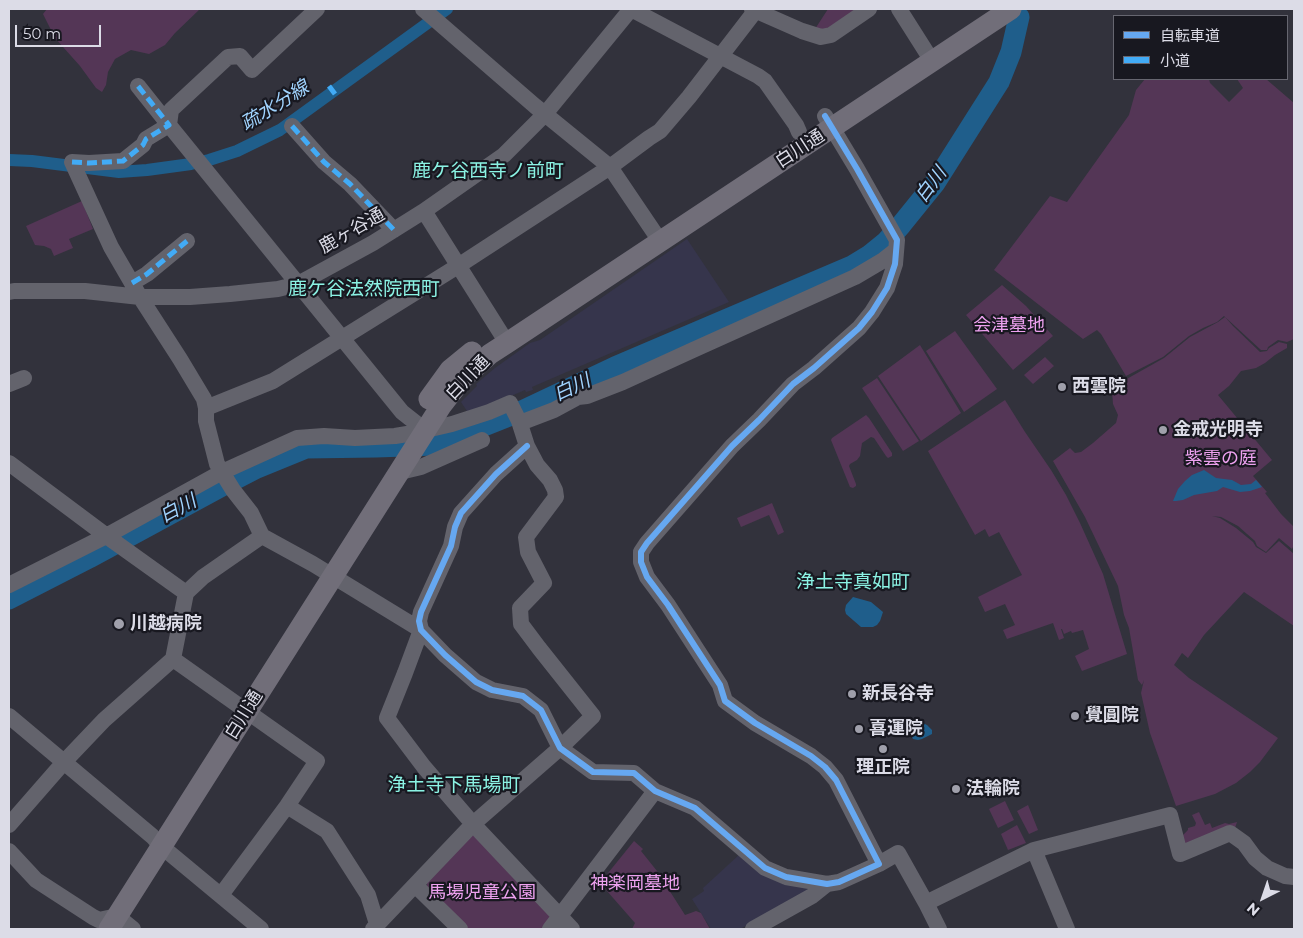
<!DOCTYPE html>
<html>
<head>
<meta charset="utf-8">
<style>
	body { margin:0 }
	#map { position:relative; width:1303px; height:938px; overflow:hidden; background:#32323c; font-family:Montserrat,"Noto Sans JP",sans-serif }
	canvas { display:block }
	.frame { position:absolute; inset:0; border:10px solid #dcdce7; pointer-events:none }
	.legend { position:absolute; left:1113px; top:15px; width:175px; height:65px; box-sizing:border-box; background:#181820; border:1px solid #666670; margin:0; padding:6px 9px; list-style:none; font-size:15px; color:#dcdce7 }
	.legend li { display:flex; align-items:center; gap:10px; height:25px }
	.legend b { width:25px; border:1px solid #666670 }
	.north { position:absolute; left:1238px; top:873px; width:50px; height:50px; -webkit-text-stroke:4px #181820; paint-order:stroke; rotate:221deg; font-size:14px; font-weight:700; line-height:20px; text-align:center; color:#dcdce7 }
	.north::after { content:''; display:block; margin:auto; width:18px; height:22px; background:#dcdce7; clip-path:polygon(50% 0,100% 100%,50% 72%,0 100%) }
	.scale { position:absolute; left:15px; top:25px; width:86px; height:22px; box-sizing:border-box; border:2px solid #dcdce7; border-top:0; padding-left:6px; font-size:15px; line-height:18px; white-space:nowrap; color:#dcdce7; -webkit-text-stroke:4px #181820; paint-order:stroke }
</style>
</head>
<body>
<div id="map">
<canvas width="1303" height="938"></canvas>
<div class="frame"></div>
<ul class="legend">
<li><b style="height:6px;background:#66a8f1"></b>自転車道</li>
<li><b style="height:6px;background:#42abf6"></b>小道</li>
</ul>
<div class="north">N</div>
<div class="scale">50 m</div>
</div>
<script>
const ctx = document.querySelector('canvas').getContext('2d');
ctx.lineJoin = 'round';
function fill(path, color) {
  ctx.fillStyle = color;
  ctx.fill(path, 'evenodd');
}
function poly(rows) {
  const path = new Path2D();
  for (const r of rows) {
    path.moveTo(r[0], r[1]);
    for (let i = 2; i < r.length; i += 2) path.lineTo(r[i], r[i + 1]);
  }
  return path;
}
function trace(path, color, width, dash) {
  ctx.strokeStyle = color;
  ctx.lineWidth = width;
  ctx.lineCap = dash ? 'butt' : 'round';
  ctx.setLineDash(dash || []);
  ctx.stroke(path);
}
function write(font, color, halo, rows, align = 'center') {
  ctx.font = font + ' Montserrat,"Noto Sans JP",sans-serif';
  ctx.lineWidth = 4.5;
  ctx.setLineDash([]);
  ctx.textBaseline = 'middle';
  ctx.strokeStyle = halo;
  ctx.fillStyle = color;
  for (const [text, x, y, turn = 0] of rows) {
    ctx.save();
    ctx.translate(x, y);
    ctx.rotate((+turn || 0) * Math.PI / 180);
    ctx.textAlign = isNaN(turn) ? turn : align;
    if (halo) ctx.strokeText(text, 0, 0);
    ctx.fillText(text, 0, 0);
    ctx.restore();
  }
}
fill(poly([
	[687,239,729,302,532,387,533,390,526,392,525,390,469,414,461,402,477,386,476,384,495,368,530,343,540,340],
	[740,854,808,886,810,892,740,929,711,929,692,899,704,891,703,888]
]), '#36354c');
fill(poly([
	[47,9,200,9,175,33,165,45,149,54,131,50,115,59,108,72,106,85,102,92,96,88,80,66,55,38,43,14],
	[828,9,859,9,829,29,815,29],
	[1145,79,1209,79,1210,83,1229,102,1243,88,1237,79,1266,79,1294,103,1294,339,1287,342,1278,340,1268,347,1267,350,1261,350,1224,316,1217,322,1203,328,1189,336,1163,357,1126,376,1101,334,1097,330,1083,339,994,270,1050,196,1067,202,1129,115,1136,90],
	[82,201,93,229,69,239,73,248,54,256,51,249,44,246,35,245,26,226],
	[1002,285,1026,306,1053,336,1013,370,966,315],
	[1225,317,1233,326,1260,352,1267,351,1269,348,1279,342,1287,344,1287,348,1275,355,1265,363,1256,368,1241,371,1229,386,1218,395,1272,460,1253,476,1267,492,1265,493,1281,514,1294,527,1294,545,1292,549,1279,538,1266,552,1257,546,1255,541,1238,526,1221,517,1212,516,1220,518,1236,528,1253,542,1256,547,1266,553,1279,541,1294,554,1294,626,1244,592,1204,635,1188,658,1182,653,1174,665,1189,678,1278,738,1260,762,1250,772,1236,783,1215,794,1176,806,1150,733,1141,693,1144,680,1142,685,1138,680,1129,628,1124,615,1118,586,1085,517,1053,461,1070,448,1075,453,1081,452,1093,443,1116,423,1118,415,1113,404,1112,391,1116,385,1164,358,1190,337,1218,322],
	[955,331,997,389,964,412,926,351],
	[920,345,961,413,921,441,878,376],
	[1045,357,1054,366,1033,384,1024,375],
	[877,378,919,441,903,451,862,388],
	[1005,400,1025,432,1051,470,1066,495,1080,523,1103,574,1127,654,1082,671,1075,656,1089,649,1083,630,1072,633,1071,631,1064,634,1062,629,1061,629,1064,638,1059,640,1053,623,1007,639,1003,630,1015,625,1005,604,985,612,978,597,1022,575,999,532,989,537,985,529,975,535,928,451],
	[866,415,869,418,892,453,892,456,888,458,886,456,874,438,871,437,862,443,860,456,857,460,850,464,849,466,856,484,856,486,853,488,850,487,831,440,832,438],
	[772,503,784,532,778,535,769,515,741,527,737,518],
	[1005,801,1014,820,998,828,989,809],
	[1028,805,1038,830,1029,834,1017,811],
	[1199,812,1205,825,1210,823,1212,828,1225,823,1229,824,1237,822,1235,828,1186,848,1182,836,1188,830,1188,828,1195,826,1196,823,1192,815],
	[1017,825,1026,843,1008,850,1001,834],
	[468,835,476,836,549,912,549,919,541,929,468,929,427,888,427,879],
	[634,841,643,849,641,851,657,871,685,915,696,911,701,913,710,929,632,929,635,923,600,883]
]), '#543656');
fill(poly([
	[1204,470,1216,478,1232,480,1241,485,1251,484,1256,480,1262,487,1250,491,1240,492,1223,487,1217,491,1194,495,1183,500,1176,501,1173,501,1178,489,1185,481,1192,475],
	[853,597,871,602,883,612,880,621,877,625,873,627,861,627,846,614,845,610,846,605],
	[911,719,917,720,927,725,932,730,932,734,922,739,918,740,913,739,910,733,908,723]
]), '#1f5e8b');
trace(poly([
	[9,160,32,161,119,172,147,170,191,164,209,160,237,151,280,130,447,9]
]), '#1f5e8b', 12);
trace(poly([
	[9,599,89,558,222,486,257,468,306,448,376,447,436,445,524,410,615,367,852,266,870,255,886,242,901,225,935,183,999,82,1011,52,1019,17]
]), '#1f5e8b', 21);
trace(poly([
	[317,9,252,70,240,56,228,57,171,110,169,125,402,412,426,431],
	[423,9,535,106,610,167,660,241],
	[631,9,758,76,765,81,796,125,799,132],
	[752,9,802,31,821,37,831,35,869,9],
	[899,9,932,61],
	[138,86,169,125,146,139,143,145,123,161,89,163,72,162,111,247,140,297,180,359,204,399,206,408,206,421,217,464,233,490,251,513,262,536,313,564,421,630,405,673,387,718,424,767,473,824,572,929],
	[292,126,324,162,350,184,394,230],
	[424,211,507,343],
	[132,283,147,274,187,241],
	[9,292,14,291,85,291,140,297,190,297,230,294,278,289,298,284,373,243,424,211,504,155,545,114,631,9],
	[9,384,24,378],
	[206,408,273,381,458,266,610,167,649,138,660,131,689,97,756,10],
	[520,423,554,410,578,397,587,396,623,382,693,350,855,277,882,261,896,250],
	[527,446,496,474,461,513,455,527,451,546,421,612,419,621,421,630,445,655,476,682,492,690,523,696,541,710,560,748,593,772,634,773,655,791,695,808,765,868,786,877,827,884,839,882,879,864,836,780,825,767,811,756,755,723,725,701,720,685,668,605,647,577,641,562,641,552,647,543,732,446,759,420,793,384,814,368,859,328,872,312,887,288,895,264,897,240,857,169,825,116],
	[9,463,112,540,186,593],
	[400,472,421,467,482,440],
	[9,585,106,536,222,472,297,438,324,436,355,438,395,436,413,433,452,424,489,412,510,403,519,421,527,446,537,465,550,480,555,490,556,497,526,537,528,552,544,583,520,608,521,624,539,648,593,716,560,748,473,824,373,929],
	[173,659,317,761,287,806,221,895],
	[9,716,152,836,161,846,261,929],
	[287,806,327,831,368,895,377,924],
	[9,825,64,762,104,720,173,659,186,593,203,577,262,536],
	[1034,850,1067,929],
	[9,851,36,880,93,917,99,920,117,916,133,929],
	[879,864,898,853,926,903],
	[415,885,460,929],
	[550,929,655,791],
	[753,929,812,896,827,884],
	[939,929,926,903,1034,850,1170,815,1180,854,1230,833,1244,843,1255,858,1267,868,1285,876,1294,877]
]), '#63636c', 16);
trace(poly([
	[429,399,450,370,472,352],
	[109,929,441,406,462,379,490,354,507,343,1011,9]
]), '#716e79', 21);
trace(poly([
	[329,86,335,94],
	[292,126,324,162,350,184,394,230],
	[72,162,89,163,123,161,143,145,146,139,169,125,138,86],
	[132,283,147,274,187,241]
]), '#42abf6', 5, [10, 5]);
trace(poly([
	[527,446,496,474,461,513,455,527,451,546,421,612,419,621,421,630,445,655,476,682,492,690,523,696,541,710,560,748,593,772,634,773,655,791,695,808,765,868,786,877,827,884,839,882,879,864,836,780,825,767,811,756,755,723,725,701,720,685,668,605,647,577,641,562,641,552,647,543,732,446,759,420,793,384,814,368,859,328,872,312,887,288,895,264,897,240,857,169,825,116]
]), '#66a8f1', 6);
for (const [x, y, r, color] of [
	[1062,387,5,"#a0a0ab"],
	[1163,430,5,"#a0a0ab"],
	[119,624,6,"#a0a0ab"],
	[852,694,5,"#a0a0ab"],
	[1075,716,5,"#a0a0ab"],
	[859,729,5,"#a0a0ab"],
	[883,749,5,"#a0a0ab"],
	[956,789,5,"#a0a0ab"]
]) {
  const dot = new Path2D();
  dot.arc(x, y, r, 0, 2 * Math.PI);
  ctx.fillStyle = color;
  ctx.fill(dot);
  trace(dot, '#181820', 2);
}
write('18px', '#dcdce7', '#181820', [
	["白川通",800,149,-33],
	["鹿ヶ谷通",352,231,-30],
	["白川通",468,378,-46],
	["白川通",244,715,-58]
]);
write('18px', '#eda1ef', '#181820', [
	["会津墓地",1009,326],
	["紫雲の庭",1221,459],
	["神楽岡墓地",635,884],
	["馬場児童公園",482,893]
]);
write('bold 18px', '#dcdce7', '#181820', [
	["西雲院",1072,387],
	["金戒光明寺",1173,430],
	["川越病院",130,624],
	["新長谷寺",862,694],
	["覺圓院",1085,716],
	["喜運院",869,729],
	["理正院",883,768,"center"],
	["法輪院",966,789]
], 'left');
write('italic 19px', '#a1d4ff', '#181820', [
	["疏水分線",275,106,-32],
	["白川",931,185,-53],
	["白川",572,388,-25],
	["白川",178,509,-28]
]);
write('19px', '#8bf3e4', '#181820', [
	["鹿ケ谷西寺ノ前町",488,171],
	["鹿ケ谷法然院西町",364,289],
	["浄土寺真如町",853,582],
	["浄土寺下馬場町",454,785]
]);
</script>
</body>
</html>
